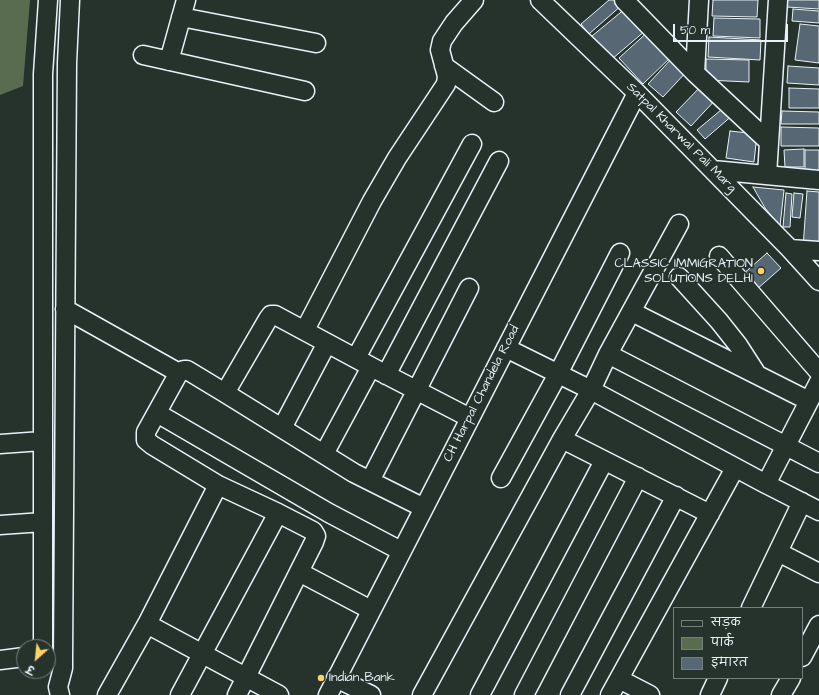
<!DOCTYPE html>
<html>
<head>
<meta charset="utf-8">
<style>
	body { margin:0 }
	#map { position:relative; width:819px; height:695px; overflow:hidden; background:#26332d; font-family:"Architects Daughter","Playpen Sans Deva",sans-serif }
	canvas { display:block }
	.legend { position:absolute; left:673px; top:607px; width:130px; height:72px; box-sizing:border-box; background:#26332d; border:1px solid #747f7e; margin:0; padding:5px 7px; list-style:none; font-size:12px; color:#e8f1f8 }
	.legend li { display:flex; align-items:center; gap:8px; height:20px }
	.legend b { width:20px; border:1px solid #747f7e }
	.north { position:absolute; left:16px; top:639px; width:40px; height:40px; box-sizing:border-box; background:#26332d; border:1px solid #747f7e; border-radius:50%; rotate:207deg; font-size:11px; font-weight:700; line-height:16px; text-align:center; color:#e8f1f8 }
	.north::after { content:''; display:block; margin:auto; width:14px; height:18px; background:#ffd166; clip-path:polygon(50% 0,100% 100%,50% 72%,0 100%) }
	.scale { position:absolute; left:673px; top:24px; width:115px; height:18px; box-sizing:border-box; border:2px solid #e8f1f8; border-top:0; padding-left:5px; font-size:12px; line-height:14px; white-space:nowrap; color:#e8f1f8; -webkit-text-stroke:3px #26332d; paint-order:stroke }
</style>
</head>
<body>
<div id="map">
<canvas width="819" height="695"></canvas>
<ul class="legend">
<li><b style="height:5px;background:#26332d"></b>सड़क</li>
<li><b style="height:11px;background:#596c4f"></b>पार्क</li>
<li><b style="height:11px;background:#576773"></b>इमारत</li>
</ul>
<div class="north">उ</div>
<div class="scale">50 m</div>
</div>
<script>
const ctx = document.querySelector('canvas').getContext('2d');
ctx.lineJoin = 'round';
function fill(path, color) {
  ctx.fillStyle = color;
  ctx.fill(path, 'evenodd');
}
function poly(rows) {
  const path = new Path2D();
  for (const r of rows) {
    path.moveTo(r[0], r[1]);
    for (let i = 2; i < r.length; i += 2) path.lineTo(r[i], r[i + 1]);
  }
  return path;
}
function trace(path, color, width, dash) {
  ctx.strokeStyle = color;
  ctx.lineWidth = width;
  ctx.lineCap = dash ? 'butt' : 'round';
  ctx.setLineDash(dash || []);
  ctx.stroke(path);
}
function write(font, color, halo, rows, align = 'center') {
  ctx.font = font + ' "Architects Daughter",sans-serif';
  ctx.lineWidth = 3.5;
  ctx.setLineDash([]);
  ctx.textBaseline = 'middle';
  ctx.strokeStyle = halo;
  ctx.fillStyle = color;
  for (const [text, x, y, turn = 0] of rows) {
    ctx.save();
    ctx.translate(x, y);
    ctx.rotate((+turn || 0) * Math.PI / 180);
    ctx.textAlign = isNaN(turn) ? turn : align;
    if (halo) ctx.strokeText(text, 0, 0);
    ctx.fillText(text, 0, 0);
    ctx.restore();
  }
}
fill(poly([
	[0,0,30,0,23,86,0,95]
]), '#596c4f');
const building = poly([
	[609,0,620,0,623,4,589,34,581,24,609,0],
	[713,0,758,0,757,17,712,16,713,0],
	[787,0,819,0,819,9,787,7,787,0],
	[626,8,645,31,612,59,592,36,626,8],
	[793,9,819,11,819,23,792,21,793,9],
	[714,18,760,19,760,38,713,36,714,18],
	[800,24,819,26,819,63,795,60,800,24],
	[650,30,673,55,643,84,619,58,650,30],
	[709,37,761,40,760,60,708,57,709,37],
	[674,56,689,69,663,97,648,84,674,56],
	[706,59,749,60,749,82,706,80,706,59],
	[788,66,819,68,819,85,787,83,788,66],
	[704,83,718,97,691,126,676,112,704,83],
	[789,88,819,89,819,108,789,108,789,88],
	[727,105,734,114,705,139,697,130,727,105],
	[782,111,819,112,819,124,781,124,782,111],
	[781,127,819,128,819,146,781,146,781,127],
	[730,131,757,134,754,162,726,158,730,131],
	[804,149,804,167,785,167,784,150,804,149],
	[805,150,819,150,819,172,805,172,805,150],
	[753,187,784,190,780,226,765,208,753,187],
	[807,191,819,192,819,249,803,248,807,191],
	[786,193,792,194,790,227,783,227,786,193],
	[794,193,803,194,800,218,792,217,794,193],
	[767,253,781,268,756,290,742,275,767,253]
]);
fill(building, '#576773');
trace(building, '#e8f1f8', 1);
const minor = poly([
	[540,0,637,93,790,249,819,281],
	[624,0,695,73,769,142],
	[181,17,316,43],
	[143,55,305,91],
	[169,61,186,0],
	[444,66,494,102],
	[695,73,699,0],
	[713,170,819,180],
	[767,175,778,0],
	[790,249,819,251],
	[719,256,819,372],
	[679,277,719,321,738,345,756,373],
	[65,309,179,373],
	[632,312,809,401],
	[305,330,372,201,397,158,446,84,447,76,440,50,442,41,454,23,474,0],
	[506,348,591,390,766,484],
	[608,354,819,463],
	[356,358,472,144],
	[386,375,499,161],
	[819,382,766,484,819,511],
	[225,393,268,319,271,315,275,315,381,372,470,418],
	[157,413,329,513,401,551],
	[282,428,327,343],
	[562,439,710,514],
	[0,444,42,441],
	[324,454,371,367],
	[501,478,558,374,620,253],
	[370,481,469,288],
	[0,525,43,522],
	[778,552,819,573],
	[299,572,371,610],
	[751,608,802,502],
	[147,624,279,695],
	[43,647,43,74,48,0],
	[802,657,819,625],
	[0,660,24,657],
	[336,678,371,695],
	[619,679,650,695],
	[60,695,58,687,63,668,63,661,67,63,70,0],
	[107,695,147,624,218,485],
	[180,695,278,513],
	[237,695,314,542,316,536,313,531,278,513,218,485,152,445,146,440,146,432,177,376,181,371,184,370,187,370,225,393,354,473,424,508],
	[328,695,637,93],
	[422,695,562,439,591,390,608,354,679,224],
	[480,695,604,461],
	[524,695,638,477],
	[570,695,676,496],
	[610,695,735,468],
	[710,695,718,678],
	[781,695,791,678]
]);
trace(minor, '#e8f1f8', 21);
trace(minor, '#26332d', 18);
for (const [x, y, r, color] of [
	[761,271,4,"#ffd166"],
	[321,678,4,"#ffd166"]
]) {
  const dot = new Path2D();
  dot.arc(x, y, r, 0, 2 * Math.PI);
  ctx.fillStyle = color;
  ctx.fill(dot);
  trace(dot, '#26332d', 1.5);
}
write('13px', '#e8f1f8', '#26332d', [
	["Satpal Kharwal Pali Marg",681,138,45],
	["CH Harpal Chandela Road",482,394,-63]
]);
write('13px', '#e8f1f8', '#26332d', [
	["CLASSIC IMMIGRATION",753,264],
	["SOLUTIONS DELHI",753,279],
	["Indian Bank",329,678,"left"]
], 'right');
</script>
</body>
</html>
